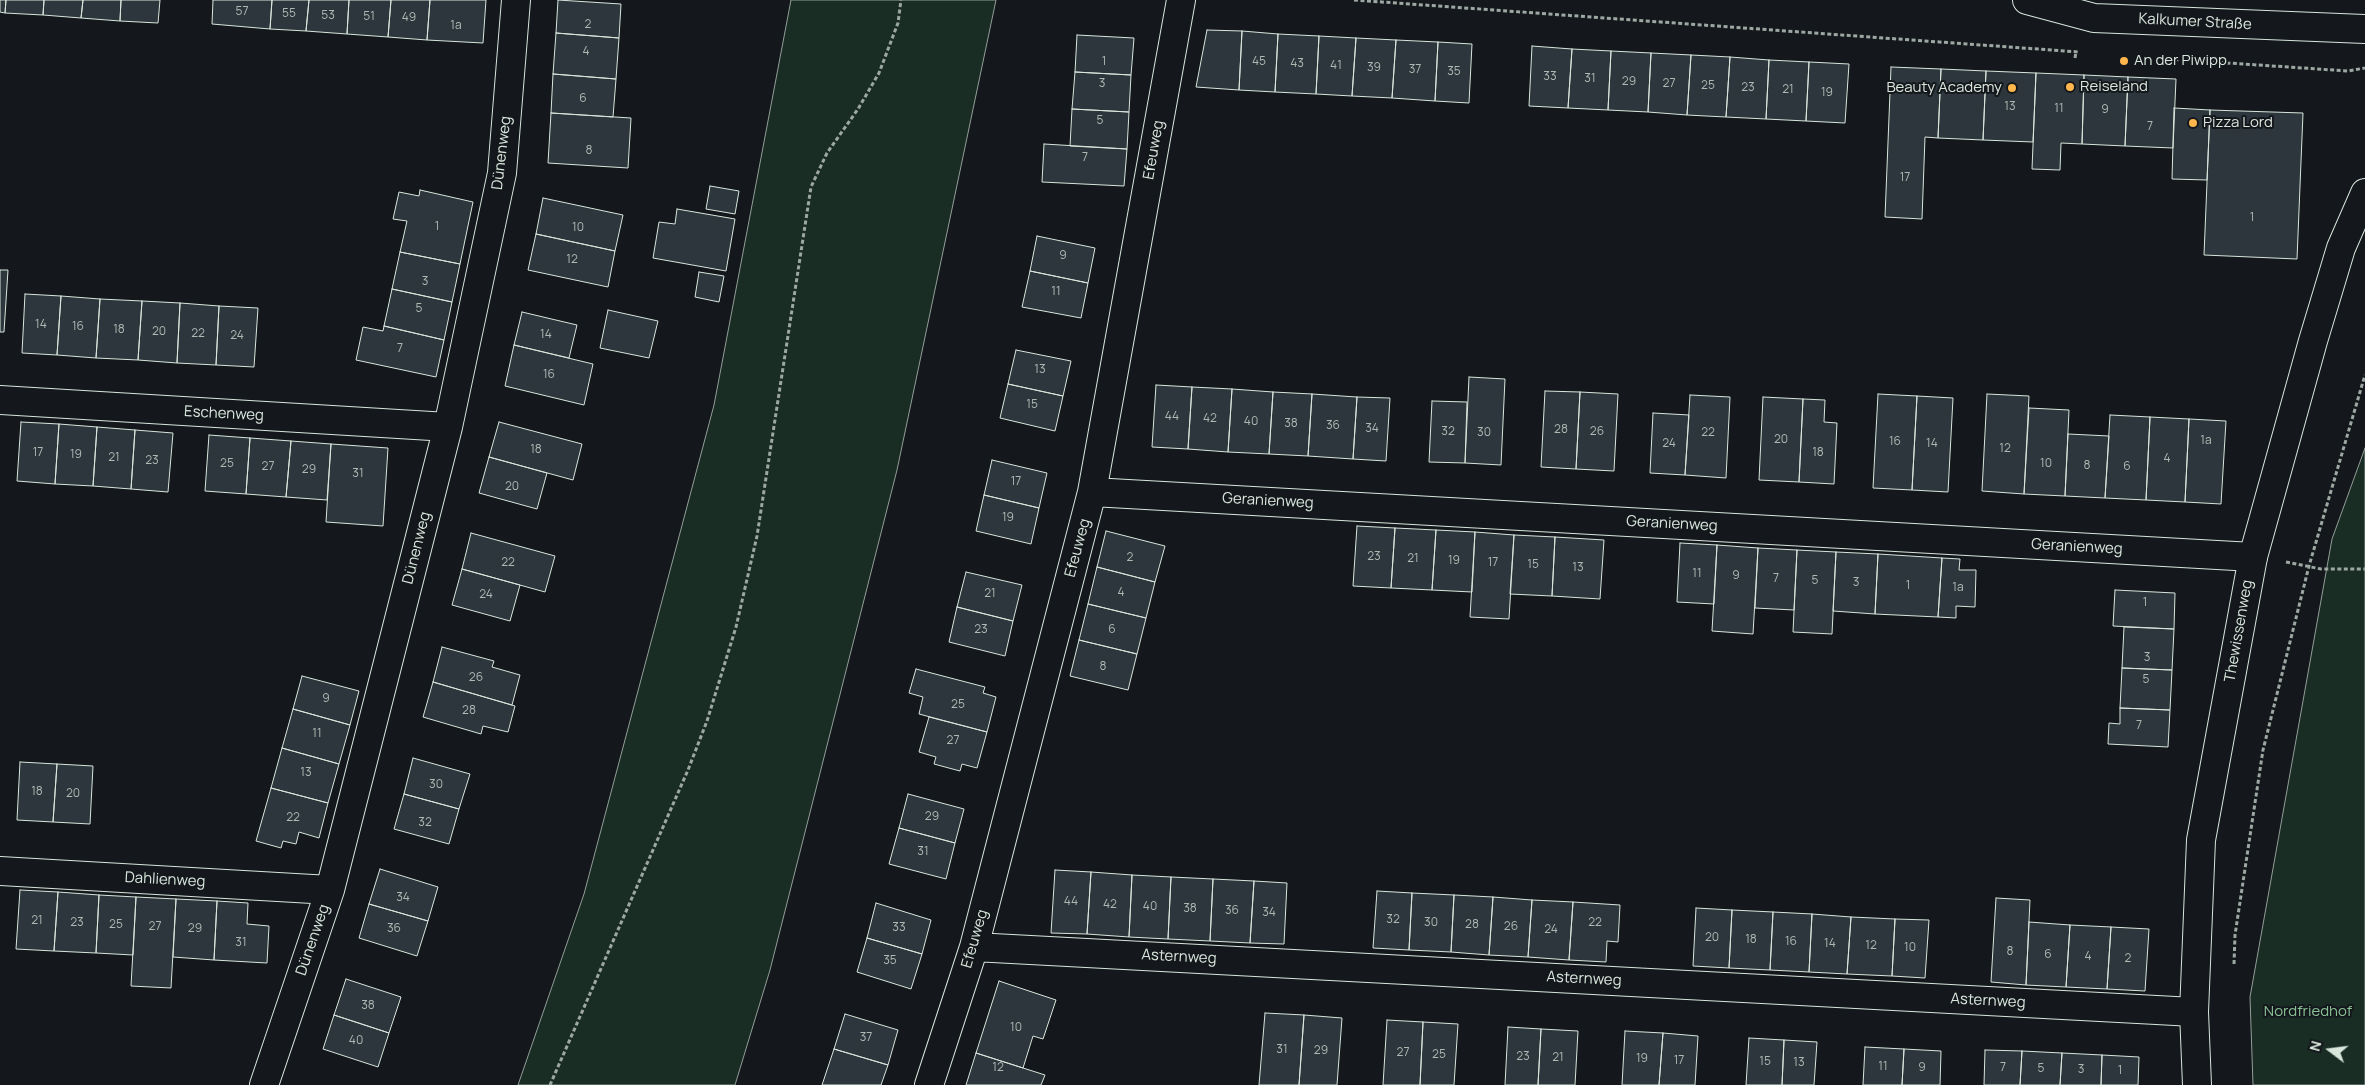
<!DOCTYPE html>
<html>
<head>
<meta charset="utf-8">
<style>
	body { margin:0 }
	#map { position:relative; width:2365px; height:1085px; overflow:hidden; background:#14181c; font-family:Manrope,sans-serif }
	canvas { display:block }
	.north { position:absolute; left:2305px; top:1025px; width:50px; height:50px; -webkit-text-stroke:4px #14181c; paint-order:stroke; rotate:285deg; font-size:14px; font-weight:700; line-height:20px; text-align:center; color:#d8e6dc }
	.north::after { content:''; display:block; margin:auto; width:18px; height:22px; background:#d8e6dc; clip-path:polygon(50% 0,100% 100%,50% 72%,0 100%) }
</style>
</head>
<body>
<div id="map">
<canvas width="2365" height="1085"></canvas>
<div class="north">N</div>
</div>
<script>
const ctx = document.querySelector('canvas').getContext('2d');
ctx.lineJoin = 'round';
function fill(path, color) {
  ctx.fillStyle = color;
  ctx.fill(path, 'evenodd');
}
function poly(rows) {
  const path = new Path2D();
  for (const r of rows) {
    path.moveTo(r[0], r[1]);
    for (let i = 2; i < r.length; i += 2) path.lineTo(r[i], r[i + 1]);
  }
  return path;
}
function trace(path, color, width, dash) {
  ctx.strokeStyle = color;
  ctx.lineWidth = width;
  ctx.lineCap = dash ? 'butt' : 'round';
  ctx.setLineDash(dash || []);
  ctx.stroke(path);
}
function write(font, color, halo, rows, align = 'center') {
  ctx.font = font + ' Manrope,sans-serif';
  ctx.lineWidth = 4;
  ctx.setLineDash([]);
  ctx.textBaseline = 'middle';
  ctx.strokeStyle = halo;
  ctx.fillStyle = color;
  for (const [text, x, y, turn = 0] of rows) {
    ctx.save();
    ctx.translate(x, y);
    ctx.rotate((+turn || 0) * Math.PI / 180);
    ctx.textAlign = isNaN(turn) ? turn : align;
    if (halo) ctx.strokeText(text, 0, 0);
    ctx.fillText(text, 0, 0);
    ctx.restore();
  }
}
const green = poly([
	[791,0,996,0,897,470,770,970,735,1085,518,1085,584,894,714,405,791,0],
	[2365,448,2365,1085,2253,1085,2250,997,2332,539,2365,448]
]);
fill(green, '#1a2d24');
trace(green, '#939e99', 1);
const building = poly([
	[0,0,6,0,5,13,0,12,0,0],
	[6,0,44,0,43,15,5,13,6,0],
	[44,0,83,0,81,18,43,15,44,0],
	[83,0,121,0,120,21,81,18,83,0],
	[121,0,160,0,158,23,120,21,121,0],
	[213,0,272,0,270,29,212,24,213,0],
	[272,0,309,0,306,31,270,29,272,0],
	[309,0,349,0,347,34,306,31,309,0],
	[349,0,391,0,388,37,347,34,349,0],
	[391,0,430,0,427,40,388,37,391,0],
	[430,0,486,0,483,43,427,40,430,0],
	[558,0,621,4,619,38,556,33,558,0],
	[1207,30,1242,31,1239,90,1196,87,1207,30],
	[1242,31,1278,34,1275,92,1239,90,1242,31],
	[556,33,619,38,616,79,553,74,556,33],
	[1278,34,1319,36,1316,94,1275,92,1278,34],
	[1077,35,1134,38,1131,75,1075,72,1077,35],
	[1319,36,1356,38,1352,96,1316,94,1319,36],
	[1356,38,1396,40,1392,98,1352,96,1356,38],
	[1396,40,1438,42,1435,101,1392,98,1396,40],
	[1438,42,1472,44,1469,103,1435,101,1438,42],
	[1532,46,1572,49,1568,108,1529,106,1532,46],
	[1572,49,1611,51,1608,110,1568,108,1572,49],
	[1611,51,1651,53,1648,112,1608,110,1611,51],
	[1651,53,1691,55,1687,115,1648,112,1651,53],
	[1691,55,1730,57,1726,117,1687,115,1691,55],
	[1730,57,1769,60,1766,119,1726,117,1730,57],
	[1769,60,1809,62,1806,121,1766,119,1769,60],
	[1809,62,1849,64,1845,123,1806,121,1809,62],
	[1891,67,1941,69,1938,138,1925,137,1922,219,1885,217,1891,67],
	[1941,69,1986,71,1983,140,1938,138,1941,69],
	[1986,71,2036,73,2033,142,1983,140,1986,71],
	[1075,72,1131,75,1129,112,1072,109,1075,72],
	[2036,73,2084,75,2082,144,2061,143,2060,170,2032,169,2036,73],
	[553,74,616,79,613,117,551,113,553,74],
	[2084,75,2128,77,2125,146,2082,144,2084,75],
	[2128,77,2176,79,2173,148,2125,146,2128,77],
	[2174,108,2210,110,2207,180,2172,179,2174,108],
	[1072,109,1129,112,1127,149,1070,146,1072,109],
	[2210,110,2303,113,2297,259,2204,255,2210,110],
	[551,113,631,118,628,168,548,163,551,113],
	[1044,144,1127,149,1124,186,1042,182,1044,144],
	[710,186,739,191,735,214,706,209,710,186],
	[420,190,473,202,460,264,400,252,407,221,393,219,399,192,419,196,420,190],
	[543,198,623,215,615,251,536,234,543,198],
	[677,209,735,219,726,271,653,258,659,222,675,224,677,209],
	[536,234,615,251,608,287,528,270,536,234],
	[1037,236,1095,248,1088,283,1030,271,1037,236],
	[400,252,460,264,452,302,392,289,400,252],
	[0,270,8,270,4,332,0,332,0,270],
	[1030,271,1088,283,1081,318,1022,307,1030,271],
	[699,272,724,276,719,302,695,297,699,272],
	[392,289,452,302,444,340,384,326,392,289],
	[25,294,61,296,57,355,22,353,25,294],
	[61,296,100,299,96,358,57,355,61,296],
	[100,299,142,301,138,360,96,358,100,299],
	[142,301,180,303,177,363,138,360,142,301],
	[180,303,219,306,216,365,177,363,180,303],
	[219,306,258,308,254,367,216,365,219,306],
	[608,310,658,321,649,358,600,348,608,310],
	[522,312,577,325,569,358,514,345,522,312],
	[384,326,444,340,436,377,356,360,363,327,383,331,384,326],
	[514,345,593,364,584,405,505,386,514,345],
	[1016,350,1071,361,1063,396,1008,384,1016,350],
	[1469,377,1505,379,1501,465,1465,463,1469,377],
	[1008,384,1063,396,1055,431,1000,418,1008,384],
	[1156,385,1192,387,1188,449,1152,447,1156,385],
	[1192,387,1232,389,1228,452,1188,449,1192,387],
	[1232,389,1273,392,1269,454,1228,452,1232,389],
	[1545,391,1580,392,1576,469,1541,467,1545,391],
	[1273,392,1312,394,1308,456,1269,454,1273,392],
	[1580,392,1618,394,1614,471,1576,469,1580,392],
	[1312,394,1357,397,1353,459,1308,456,1312,394],
	[1878,394,1917,396,1912,490,1873,488,1878,394],
	[1987,394,2029,396,2024,494,1982,491,1987,394],
	[1690,395,1730,397,1726,478,1685,475,1690,395],
	[1917,396,1953,398,1948,492,1912,490,1917,396],
	[1357,397,1390,398,1386,461,1353,459,1357,397],
	[1763,397,1803,399,1799,482,1759,480,1763,397],
	[1803,399,1825,400,1824,422,1837,423,1834,484,1799,482,1803,399],
	[1432,401,1467,402,1465,463,1429,462,1432,401],
	[2029,408,2069,410,2065,496,2024,494,2029,408],
	[1653,413,1689,415,1685,475,1650,473,1653,413],
	[2110,415,2150,417,2146,500,2105,498,2110,415],
	[2150,417,2189,419,2185,502,2146,500,2150,417],
	[2189,419,2226,421,2221,504,2185,502,2189,419],
	[21,422,59,424,55,484,17,481,21,422],
	[499,422,582,444,573,480,489,457,499,422],
	[59,424,97,427,93,486,55,484,59,424],
	[97,427,135,430,131,489,93,486,97,427],
	[135,430,173,433,168,492,131,489,135,430],
	[2068,434,2109,436,2105,498,2065,496,2068,434],
	[209,435,250,438,246,494,205,491,209,435],
	[250,438,291,441,286,497,246,494,250,438],
	[291,441,331,444,327,500,286,497,291,441],
	[331,444,388,448,383,526,326,522,331,444],
	[489,457,547,473,537,509,479,493,489,457],
	[992,460,1047,473,1039,508,984,495,992,460],
	[984,495,1039,508,1031,544,976,531,984,495],
	[1357,526,1395,528,1391,588,1353,586,1357,526],
	[1395,528,1436,530,1432,590,1391,588,1395,528],
	[1436,530,1475,532,1472,592,1432,590,1436,530],
	[1106,531,1165,546,1155,582,1097,567,1106,531],
	[1475,532,1514,535,1509,619,1470,617,1475,532],
	[471,533,555,556,545,592,462,569,471,533],
	[1514,535,1555,537,1552,596,1510,594,1514,535],
	[1555,537,1604,540,1600,599,1552,596,1555,537],
	[1680,543,1717,545,1714,604,1677,602,1680,543],
	[1717,545,1758,548,1753,634,1712,631,1717,545],
	[1758,548,1797,550,1794,610,1755,608,1758,548],
	[1797,550,1836,552,1832,634,1793,632,1797,550],
	[1836,552,1878,554,1875,614,1833,611,1836,552],
	[1878,554,1942,558,1938,617,1875,614,1878,554],
	[1942,558,1960,559,1959,570,1976,570,1975,607,1956,606,1956,618,1938,617,1942,558],
	[1097,567,1155,582,1146,618,1088,604,1097,567],
	[462,569,520,585,510,621,452,605,462,569],
	[966,572,1022,585,1013,621,957,607,966,572],
	[2115,590,2175,593,2174,629,2113,626,2115,590],
	[1088,604,1146,618,1137,654,1079,640,1088,604],
	[957,607,1013,621,1005,656,949,642,957,607],
	[2124,627,2174,629,2172,670,2122,668,2124,627],
	[1079,640,1137,654,1128,690,1070,676,1079,640],
	[442,647,494,661,492,667,520,675,512,705,433,682,442,647],
	[2122,668,2172,670,2170,710,2120,708,2122,668],
	[916,669,985,687,983,693,996,697,987,732,919,714,923,697,909,693,916,669],
	[302,676,359,691,350,725,293,709,302,676],
	[433,682,515,706,508,732,483,726,481,734,423,717,433,682],
	[2120,708,2170,710,2168,747,2108,744,2109,723,2120,724,2120,708],
	[293,709,350,725,339,764,282,748,293,709],
	[929,717,987,732,977,768,962,764,960,771,934,764,936,757,919,752,929,717],
	[282,748,339,764,328,803,271,788,282,748],
	[413,758,470,774,459,809,404,794,413,758],
	[20,762,57,764,53,822,17,820,20,762],
	[57,764,93,766,90,824,53,822,57,764],
	[271,788,328,803,319,838,299,832,296,844,283,841,281,848,256,841,271,788],
	[404,794,459,809,449,844,394,829,404,794],
	[908,794,964,809,955,843,899,828,908,794],
	[899,828,955,843,946,879,889,864,899,828],
	[380,869,438,887,428,921,369,904,380,869],
	[1055,870,1091,872,1087,934,1051,933,1055,870],
	[1091,872,1132,875,1129,937,1087,934,1091,872],
	[1132,875,1171,877,1168,939,1129,937,1132,875],
	[1171,877,1213,879,1210,941,1168,939,1171,877],
	[1213,879,1254,881,1250,943,1210,941,1213,879],
	[1254,881,1287,883,1284,944,1250,943,1254,881],
	[20,890,58,892,54,951,16,949,20,890],
	[1377,891,1412,893,1409,950,1373,948,1377,891],
	[58,892,99,895,96,953,54,951,58,892],
	[1412,893,1454,895,1451,952,1409,950,1412,893],
	[99,895,136,897,133,955,96,953,99,895],
	[1454,895,1493,897,1489,955,1451,952,1454,895],
	[136,897,176,899,171,988,131,986,136,897],
	[1493,897,1532,900,1528,957,1489,955,1493,897],
	[1996,898,2030,900,2026,985,1991,982,1996,898],
	[176,899,217,901,214,960,173,957,176,899],
	[1532,900,1573,902,1569,960,1528,957,1532,900],
	[217,901,248,903,247,924,269,926,267,963,214,960,217,901],
	[1573,902,1620,905,1618,942,1607,941,1606,962,1569,960,1573,902],
	[876,903,931,920,922,954,867,938,876,903],
	[369,904,428,921,417,956,359,938,369,904],
	[1696,908,1732,910,1729,968,1693,966,1696,908],
	[1732,910,1773,912,1770,970,1729,968,1732,910],
	[1773,912,1812,914,1809,972,1770,970,1773,912],
	[1812,914,1851,917,1847,974,1809,972,1812,914],
	[1851,917,1895,919,1892,976,1847,974,1851,917],
	[1895,919,1929,920,1925,978,1892,976,1895,919],
	[2029,922,2070,925,2066,987,2026,985,2029,922],
	[2070,925,2111,927,2107,989,2066,987,2070,925],
	[2111,927,2149,929,2145,991,2107,989,2111,927],
	[867,938,922,954,911,989,857,972,867,938],
	[346,979,401,997,389,1033,334,1015,346,979],
	[999,981,1056,1000,1043,1039,1033,1036,1023,1068,976,1053,999,981],
	[1265,1013,1304,1015,1299,1085,1259,1085,1265,1013],
	[845,1014,898,1030,888,1065,834,1049,845,1014],
	[334,1015,389,1033,378,1067,323,1049,334,1015],
	[1304,1015,1342,1018,1337,1085,1299,1085,1304,1015],
	[1387,1020,1423,1022,1420,1085,1383,1085,1387,1020],
	[1423,1022,1458,1024,1454,1085,1420,1085,1423,1022],
	[1508,1027,1541,1029,1538,1085,1505,1085,1508,1027],
	[1541,1029,1578,1031,1575,1085,1538,1085,1541,1029],
	[1625,1031,1663,1033,1659,1085,1622,1085,1625,1031],
	[1663,1033,1698,1036,1695,1085,1659,1085,1663,1033],
	[1749,1038,1784,1040,1782,1085,1746,1085,1749,1038],
	[1784,1040,1817,1042,1814,1085,1782,1085,1784,1040],
	[1865,1047,1904,1049,1902,1085,1863,1085,1865,1047],
	[834,1049,888,1065,881,1085,822,1085,834,1049],
	[1904,1049,1941,1051,1940,1085,1902,1085,1904,1049],
	[1985,1050,2022,1051,2020,1085,1984,1085,1985,1050],
	[2022,1051,2062,1053,2060,1085,2020,1085,2022,1051],
	[976,1053,1045,1075,1041,1085,966,1085,976,1053],
	[2062,1053,2102,1055,2101,1085,2060,1085,2062,1053],
	[2102,1055,2139,1057,2138,1085,2101,1085,2102,1055]
]);
fill(building, '#2c363c');
trace(building, '#d8e6dc', 1);
const street = poly([
	[0,400,448,427],
	[1092,492,2253,557],
	[0,871,330,890],
	[974,947,2194,1012],
	[264,1085,330,890,448,427,502,173,516,0],
	[929,1085,974,947,1092,492,1181,0]
]);
const secondary = poly([
	[2027,0,2094,18,2365,29],
	[2197,1085,2194,1012,2201,840,2253,557,2313,341,2341,248,2365,193]
]);
trace(street, '#d8e6dc', 30);
trace(secondary, '#d8e6dc', 30);
trace(poly([
	[1354,0,2079,52],
	[2075,58,2076,52],
	[2168,59,2348,71,2365,68],
	[2124,61,2124,55],
	[2286,562,2321,569,2365,569],
	[2234,964,2235,935,2263,750,2309,566,2365,375],
	[550,1085,688,770,707,721,736,627,757,536,811,187,827,153,858,109,879,73,898,23,901,0]
]), '#9da8a2', 3, [4, 2.5]);
trace(street, '#14181c', 28);
trace(secondary, '#14181c', 28);
for (const [x, y, r, color] of [
	[2124,61,5,"#ffb74d"],
	[2070,87,5,"#ffb74d"],
	[2012,88,5,"#ffb74d"],
	[2193,123,5,"#ffb74d"]
]) {
  const dot = new Path2D();
  dot.arc(x, y, r, 0, 2 * Math.PI);
  ctx.fillStyle = color;
  ctx.fill(dot);
  trace(dot, '#14181c', 2);
}
write('12px', '#adbab4', null, [
	["57",242,12],
	["55",289,14],
	["53",328,16],
	["51",369,17],
	["49",409,18],
	["2",588,25],
	["1a",456,26],
	["4",586,52],
	["1",1104,62],
	["45",1259,62],
	["43",1297,64],
	["41",1336,66],
	["39",1374,68],
	["37",1415,70],
	["35",1454,72],
	["33",1550,77],
	["31",1590,79],
	["29",1629,82],
	["3",1102,84],
	["27",1669,84],
	["25",1708,86],
	["23",1748,88],
	["21",1788,90],
	["19",1827,93],
	["6",583,99],
	["13",2010,107],
	["11",2059,109],
	["9",2105,110],
	["5",1100,121],
	["7",2150,127],
	["8",589,151],
	["7",1085,158],
	["17",1905,178],
	["1",2252,218],
	["1",437,227],
	["10",578,228],
	["9",1063,256],
	["12",572,260],
	["3",425,282],
	["11",1056,292],
	["5",419,309],
	["14",41,325],
	["16",78,327],
	["18",119,330],
	["20",159,332],
	["22",198,334],
	["14",546,335],
	["24",237,336],
	["7",400,349],
	["13",1040,370],
	["16",549,375],
	["15",1032,405],
	["44",1172,417],
	["42",1210,419],
	["40",1251,422],
	["38",1291,424],
	["36",1333,426],
	["34",1372,429],
	["28",1561,430],
	["32",1448,432],
	["26",1597,432],
	["30",1484,433],
	["22",1708,433],
	["20",1781,440],
	["1a",2206,441],
	["16",1895,442],
	["24",1669,444],
	["14",1932,444],
	["12",2005,449],
	["18",536,450],
	["17",38,453],
	["18",1818,453],
	["19",76,455],
	["21",114,458],
	["4",2167,459],
	["23",152,461],
	["25",227,464],
	["10",2046,464],
	["8",2087,466],
	["27",268,467],
	["6",2127,467],
	["29",309,470],
	["31",358,474],
	["17",1016,482],
	["20",512,487],
	["19",1008,518],
	["23",1374,557],
	["2",1130,558],
	["21",1413,559],
	["19",1454,561],
	["22",508,563],
	["17",1493,563],
	["15",1533,565],
	["13",1578,568],
	["11",1697,574],
	["9",1736,576],
	["7",1776,579],
	["5",1815,581],
	["3",1856,583],
	["1",1908,586],
	["1a",1958,588],
	["4",1121,593],
	["21",990,594],
	["24",486,595],
	["1",2145,603],
	["23",981,630],
	["6",1112,630],
	["3",2147,658],
	["8",1103,667],
	["26",476,678],
	["5",2146,680],
	["9",326,699],
	["25",958,705],
	["28",469,711],
	["7",2139,726],
	["11",317,734],
	["27",953,741],
	["13",306,773],
	["30",436,785],
	["18",37,792],
	["20",73,794],
	["29",932,817],
	["22",293,818],
	["32",425,823],
	["31",923,852],
	["34",403,898],
	["44",1071,902],
	["42",1110,905],
	["40",1150,907],
	["38",1190,909],
	["36",1232,911],
	["34",1269,913],
	["32",1393,920],
	["21",37,921],
	["23",77,923],
	["30",1431,923],
	["22",1595,923],
	["25",116,925],
	["28",1472,925],
	["27",155,927],
	["26",1511,927],
	["33",899,928],
	["29",195,929],
	["36",394,929],
	["24",1551,930],
	["20",1712,938],
	["18",1751,940],
	["16",1791,942],
	["31",241,943],
	["14",1830,944],
	["12",1871,946],
	["10",1910,948],
	["8",2010,952],
	["6",2048,955],
	["4",2088,957],
	["2",2128,959],
	["35",890,961],
	["38",368,1006],
	["10",1016,1028],
	["37",866,1038],
	["40",356,1041],
	["31",1282,1050],
	["29",1321,1051],
	["27",1403,1053],
	["25",1439,1055],
	["23",1523,1057],
	["21",1558,1058],
	["19",1642,1059],
	["17",1679,1061],
	["15",1765,1062],
	["13",1799,1063],
	["11",1883,1067],
	["12",998,1068],
	["9",1922,1068],
	["7",2003,1068],
	["5",2041,1069],
	["3",2081,1070],
	["1",2120,1071]
]);
write('15px', '#d8e6dc', '#14181c', [
	["Kalkumer Straße",2195,22,3],
	["Efeuweg",1154,150,-80],
	["Dünenweg",502,153,-83],
	["Eschenweg",224,414,3],
	["Geranienweg",1268,501,3],
	["Geranienweg",1672,524,3],
	["Geranienweg",2077,547,3],
	["Dünenweg",417,548,-76],
	["Efeuweg",1078,548,-75],
	["Thewissenweg",2239,631,-80],
	["Dahlienweg",165,880,3],
	["Efeuweg",975,939,-74],
	["Dünenweg",313,940,-71],
	["Asternweg",1179,957,3],
	["Asternweg",1584,979,3],
	["Asternweg",1988,1001,3]
]);
write('15px', '#d8e6dc', '#14181c', [
	["An der Piwipp",2134,61],
	["Reiseland",2080,87],
	["Beauty Academy",2002,88,"right"],
	["Pizza Lord",2203,123]
], 'left');
write('15px', '#8ac095', '#14181c', [
	["Nordfriedhof",2308,1012]
]);
</script>
</body>
</html>
